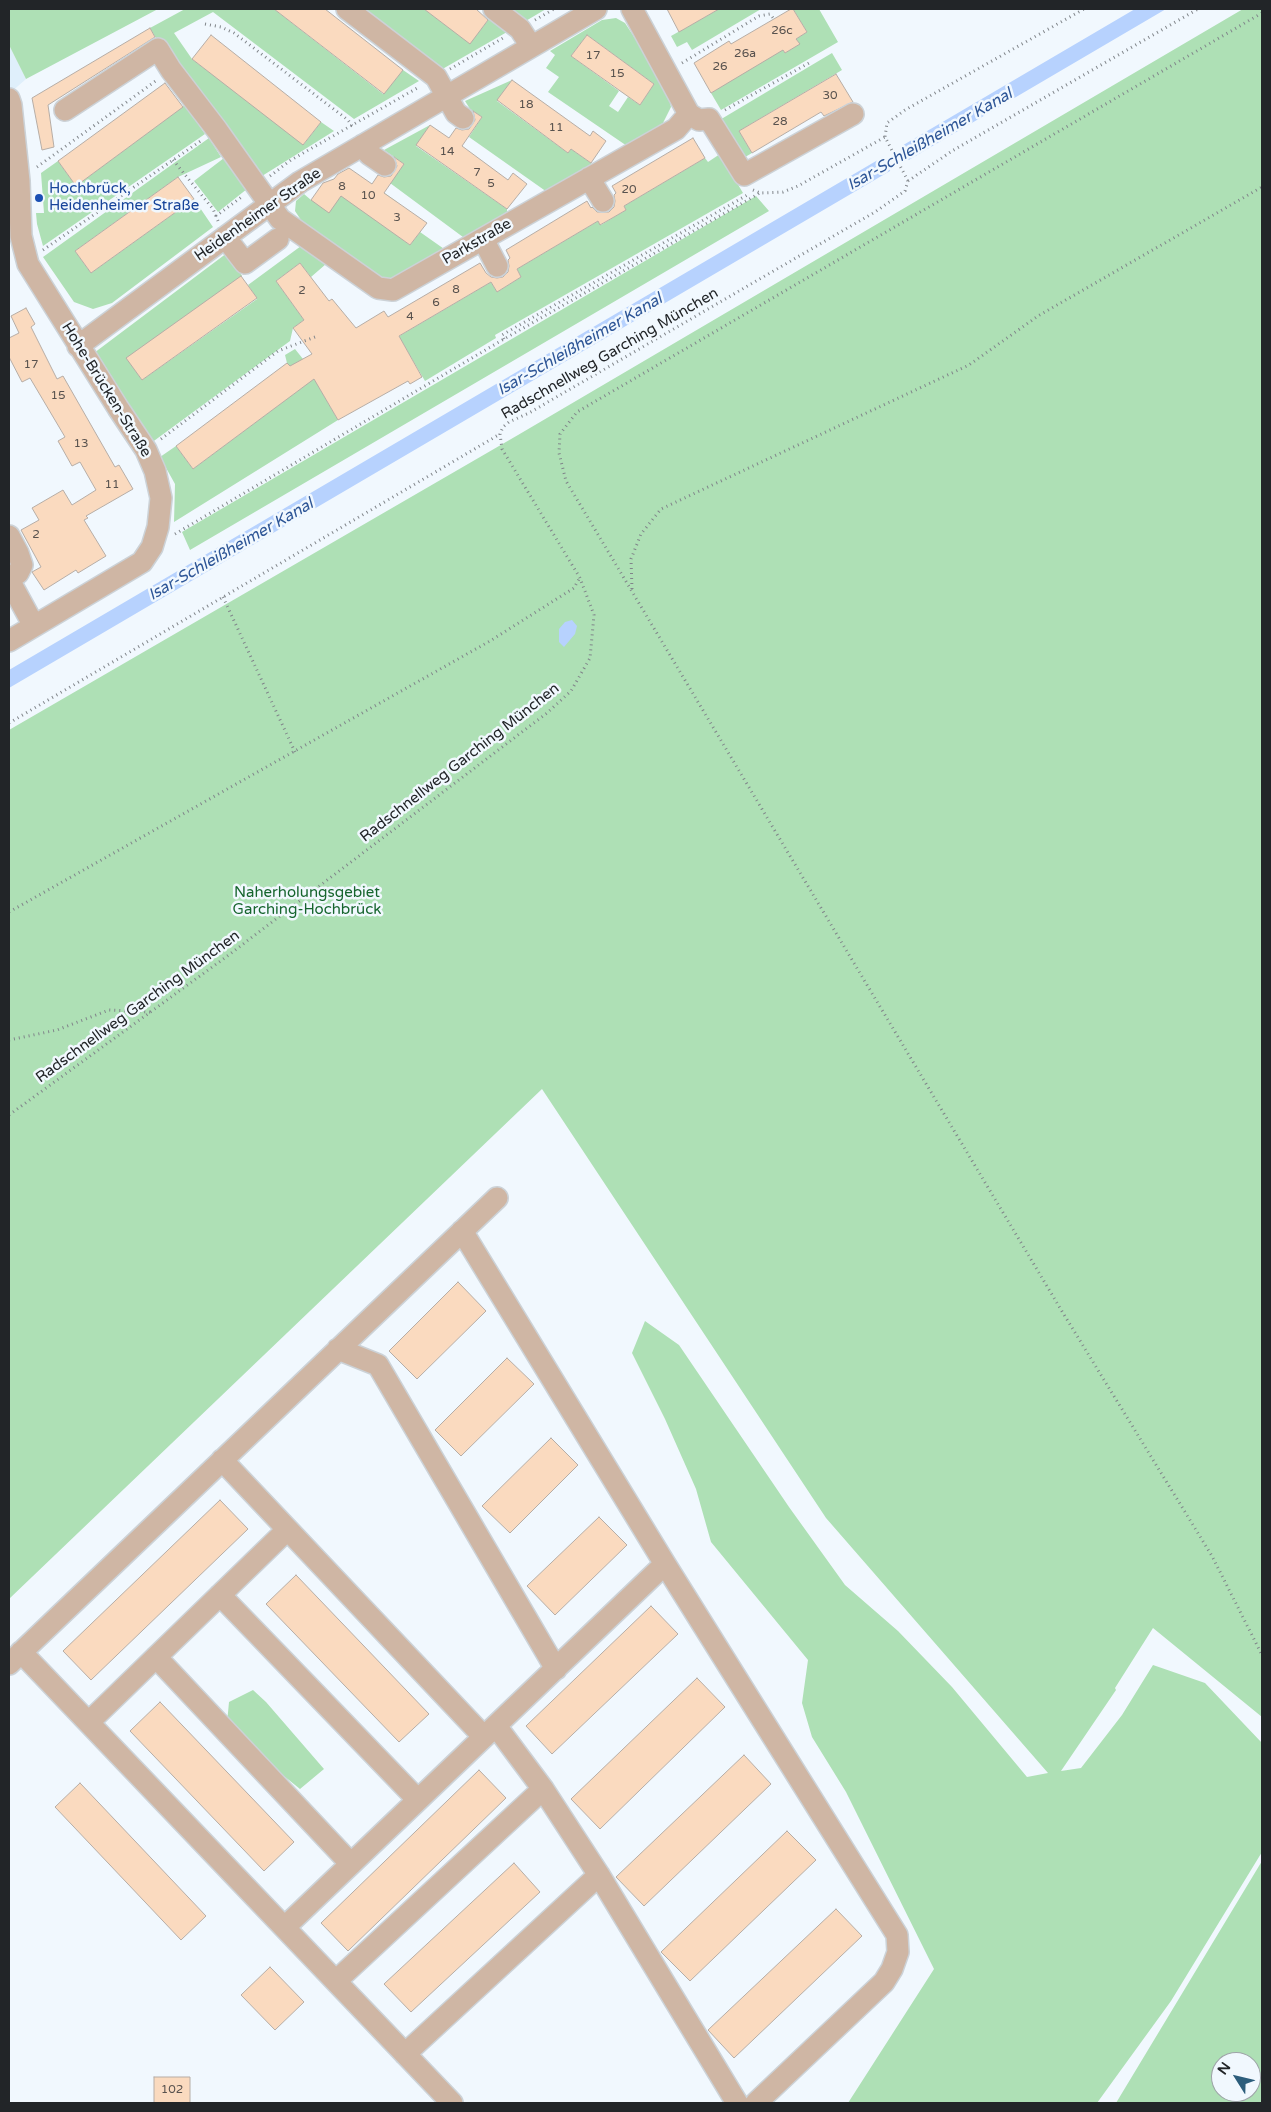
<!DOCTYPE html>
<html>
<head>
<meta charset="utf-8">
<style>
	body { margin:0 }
	#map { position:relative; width:1271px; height:2112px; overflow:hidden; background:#f1f8fe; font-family:"Varela Round",sans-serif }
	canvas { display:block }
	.frame { position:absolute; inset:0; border:10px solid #222528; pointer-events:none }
	.north { position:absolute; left:1211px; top:2052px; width:50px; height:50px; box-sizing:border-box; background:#f1f8fe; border:1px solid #9ea4a8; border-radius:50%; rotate:306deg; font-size:14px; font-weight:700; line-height:20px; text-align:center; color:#222528 }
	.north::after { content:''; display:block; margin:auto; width:18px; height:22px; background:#2d5e7c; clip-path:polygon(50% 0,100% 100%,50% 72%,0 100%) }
</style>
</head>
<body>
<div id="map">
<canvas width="1271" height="2112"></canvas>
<div class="frame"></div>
<div class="north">N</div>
</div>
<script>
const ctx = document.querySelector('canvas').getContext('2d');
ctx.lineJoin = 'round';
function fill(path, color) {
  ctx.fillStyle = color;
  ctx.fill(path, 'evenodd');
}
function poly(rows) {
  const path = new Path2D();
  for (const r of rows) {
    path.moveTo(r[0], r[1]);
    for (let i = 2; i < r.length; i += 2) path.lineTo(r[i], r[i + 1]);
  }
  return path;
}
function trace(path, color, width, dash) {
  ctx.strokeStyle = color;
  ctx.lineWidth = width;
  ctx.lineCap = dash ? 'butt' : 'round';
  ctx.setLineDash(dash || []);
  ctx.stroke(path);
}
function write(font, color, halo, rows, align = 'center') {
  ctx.font = font + ' "Varela Round",sans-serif';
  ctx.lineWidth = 5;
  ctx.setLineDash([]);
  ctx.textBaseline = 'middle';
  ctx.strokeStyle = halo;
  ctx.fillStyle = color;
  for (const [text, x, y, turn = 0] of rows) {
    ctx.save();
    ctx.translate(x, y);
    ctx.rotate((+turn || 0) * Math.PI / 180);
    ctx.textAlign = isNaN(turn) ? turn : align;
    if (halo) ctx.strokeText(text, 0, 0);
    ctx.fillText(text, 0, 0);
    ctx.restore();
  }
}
fill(poly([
	[9,45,26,79,9,94]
]), '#dfeffb');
fill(poly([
	[9,9,158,9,26,79,9,45],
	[185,9,274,9,383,94,403,70,419,81,354,119,213,12,174,33,192,59,304,144,321,122,334,131,262,176,157,40,150,28],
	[359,9,424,9,470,43,489,19,507,32,439,71],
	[507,9,546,9,524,22],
	[719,9,761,9,692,50,687,42,677,47,671,36],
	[793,9,819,9,838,42,721,110,711,93,781,47,785,53,799,44,796,39,807,32],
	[1243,9,1262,9,1262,1717,1153,1628,1115,1688,1116,1690,1061,1771,1081,1768,1122,1715,1153,1665,1205,1683,1262,1743,1262,1852,1171,2001,1097,2103,848,2103,934,1969,846,1792,812,1737,802,1703,808,1660,711,1542,696,1489,665,1419,632,1353,645,1321,679,1345,789,1507,845,1585,898,1631,952,1687,1027,1777,1048,1773,826,1518,542,1089,9,1599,9,730,518,435],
	[616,18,625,23,646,55,669,98,671,107,663,123,627,146,548,92,559,77,546,68,555,55,550,51,602,20],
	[587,35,654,84,640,105,628,97,618,112,609,106,619,91,571,56],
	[832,53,842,70,739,131,752,153,740,160,718,121],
	[512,80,497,101,568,153,571,149,591,163,591,168,547,192,469,137,482,117,470,109,465,101],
	[185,105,205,134,43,246,37,224,36,213,44,213,41,173,58,161,76,186],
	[430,125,416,146,507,209,507,216,467,240,390,183,404,164,384,150],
	[209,138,221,157,178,177,75,251,91,273,194,199,213,227,112,303,93,309,74,302,43,257],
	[720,154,743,193,495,335,496,338,425,381,399,337,401,335,491,282,497,292,521,277,517,269,598,221,601,225,614,217,626,210,624,206,705,158,708,162],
	[224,158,247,189,218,212,194,181],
	[383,192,397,202,382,224,410,245,420,232,447,251,389,285,305,226,295,211,296,201,304,194,311,200,342,193],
	[756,196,769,211,190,550,182,532],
	[301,246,326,264,311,277,300,263,276,281,304,320,293,328,290,341,147,446,90,356,227,253,242,276,127,358,142,380,257,299,248,285],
	[295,349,303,359,338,420,174,522,175,484,160,457,176,446,193,469,304,386,287,363,285,355],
	[253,1690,266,1702,324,1769,300,1789,269,1764,227,1723,229,1702],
	[1262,1861,1262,2103,1116,2103],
	[1221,2062,1251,2062,1251,2092,1221,2092]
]), '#aee0b5');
fill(poly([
	[1135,9,1166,9,9,688,9,670],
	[572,620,577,626,575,634,564,647,559,642,559,629,565,622]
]), '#b7d2fe');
fill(poly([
	[899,144,910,163,892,174,881,155]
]), '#f1f8fe');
const building = poly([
	[274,9,325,9,403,70,384,94,274,9],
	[424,9,476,9,488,20,470,44,424,9],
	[667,9,719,9,679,32,667,9],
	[791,9,793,9,807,32,796,39,800,44,785,53,783,50,711,93,694,63,729,41,731,44,791,9],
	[150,28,155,37,48,105,54,147,42,150,32,98,150,28],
	[211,35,321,122,303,145,192,59,211,35],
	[587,35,654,84,640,105,571,56,587,35],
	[836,74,853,102,824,116,821,112,752,153,739,131,836,74],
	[512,80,590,136,593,131,606,141,591,163,571,149,568,153,497,100,512,80],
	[165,83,183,107,76,186,58,161,165,83],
	[473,111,482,117,462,146,508,180,513,173,527,184,507,209,416,145,430,125,449,138,456,128,462,130,469,129,475,120,473,111],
	[693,138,705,158,624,206,626,210,614,217,600,225,598,221,517,269,521,277,497,292,491,282,399,336,422,377,410,384,408,381,338,420,314,379,193,469,176,446,287,363,290,366,312,354,293,328,304,320,276,281,300,263,329,301,332,299,356,328,384,311,388,317,480,263,486,273,491,277,497,278,503,277,508,272,509,266,508,260,510,258,506,250,587,201,591,208,592,207,597,212,609,212,614,207,615,201,614,195,616,193,612,186,693,138],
	[394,157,404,164,384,193,427,223,410,245,341,196,329,213,311,200,323,183,334,179,338,174,349,168,372,184,378,175,384,177,391,176,397,166,394,157],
	[178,177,194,199,91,273,75,251,178,177],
	[241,276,257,298,142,380,126,358,241,276],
	[26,308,35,324,31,327,57,379,63,376,115,467,119,465,133,489,86,516,88,518,84,520,106,556,78,573,76,570,44,590,32,572,41,567,21,530,39,520,32,508,63,490,72,505,96,490,80,462,72,466,58,441,65,437,30,378,22,382,9,357,9,338,19,333,11,316,26,308],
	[458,1282,486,1311,417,1379,389,1351,458,1282],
	[507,1358,534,1384,461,1456,435,1430,507,1358],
	[551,1438,578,1465,510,1533,482,1506,551,1438],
	[220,1500,248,1529,91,1680,63,1651,220,1500],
	[599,1517,627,1545,555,1615,527,1586,599,1517],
	[296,1575,429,1714,399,1742,266,1604,296,1575],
	[651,1606,678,1634,552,1754,526,1726,651,1606],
	[697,1678,725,1707,600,1829,571,1799,697,1678],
	[160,1702,294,1842,264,1871,130,1731,160,1702],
	[744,1755,771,1784,644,1906,616,1877,744,1755],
	[479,1770,506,1798,348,1951,321,1923,479,1770],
	[80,1783,206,1916,181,1940,55,1807,80,1783],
	[787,1831,816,1860,690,1981,661,1952,787,1831],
	[514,1863,540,1892,411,2012,384,1984,514,1863],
	[836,1909,862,1936,734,2058,708,2030,836,1909],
	[270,1967,304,2002,275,2030,241,1995,270,1967],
	[154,2077,190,2077,190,2103,154,2103,154,2077]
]);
fill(building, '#fadabf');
trace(building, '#b6ada6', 1);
const minor = poly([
	[347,9,436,77,456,113,463,118],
	[494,9,520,29,531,46],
	[632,9,689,114,699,120,709,119,744,175,853,114],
	[9,99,11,105,19,181,21,236,28,264,118,408,146,450,155,471,161,498,158,527,152,547,142,562,9,641],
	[65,110,158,49,171,70,217,130,280,219,378,288,393,290,676,129,689,114],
	[363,145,369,154,385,165],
	[589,178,603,201],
	[225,237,245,263,278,239],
	[483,239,497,266],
	[78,346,300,182,596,9],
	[9,536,18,553,22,565,18,573,9,579],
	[9,580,34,626],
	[462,1231,665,1564,897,1935,898,1952,892,1969,884,1982,756,2103],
	[338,1349,378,1365,556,1669],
	[222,1460,484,1737],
	[220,1595,418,1800],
	[21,1652,452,2103],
	[156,1657,351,1864],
	[9,1664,497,1198],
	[89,1722,287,1530],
	[496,1726,543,1789,599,1875,737,2103],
	[285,1927,665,1564],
	[336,1981,543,1789],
	[405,2054,599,1875]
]);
trace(minor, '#ccd2d7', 24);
trace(poly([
	[1262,13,577,412,560,434,559,453,566,481,1063,1313,1212,1556,1262,1655],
	[535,20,554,9],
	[205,24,221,27,234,33,348,120,352,126],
	[682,63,759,16,770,14,774,19],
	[450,69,503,38],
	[725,110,809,63],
	[173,160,213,209,216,216],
	[37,167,157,80],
	[270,176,291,160,419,87],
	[908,181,952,151,1198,9],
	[908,181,885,137,887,123,905,110,1084,9],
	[753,190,760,193,783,192,798,186,885,137],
	[218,221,216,216,243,196],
	[43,250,202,140],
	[504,339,502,335,749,194],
	[161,439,278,351,315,337],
	[175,534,504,339,760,193],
	[632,589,631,559,641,534,661,509,969,365,1038,316,1262,187],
	[223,597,295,752],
	[9,723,500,434],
	[9,912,490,641,574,588,579,579],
	[9,1040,57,1030,109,1010,151,1012],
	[9,1115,226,957,547,713,571,691,590,658,594,615,580,578,502,449,500,434,503,427,509,422,529,413,875,212,905,191,908,181]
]), '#80858a', 3, [1, 4]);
trace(minor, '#cfb6a4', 21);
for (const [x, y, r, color] of [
	[39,198,5,"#1a4fb4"]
]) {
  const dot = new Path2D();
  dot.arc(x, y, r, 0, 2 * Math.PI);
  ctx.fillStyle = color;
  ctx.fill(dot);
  trace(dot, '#f1f8fe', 2);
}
write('12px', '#58524e', null, [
	["26c",782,31],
	["26a",745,54],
	["17",593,56],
	["26",720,67],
	["15",617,74],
	["30",830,96],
	["18",526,105],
	["28",780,122],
	["11",556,128],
	["14",447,152],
	["7",477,173],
	["5",491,184],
	["8",342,187],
	["20",629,190],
	["10",368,196],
	["3",397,218],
	["8",456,290],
	["2",302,291],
	["6",436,303],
	["4",410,317],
	["17",31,365],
	["15",58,396],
	["13",81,444],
	["11",112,485],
	["2",36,535],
	["102",172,2090]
]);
write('15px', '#164399', '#f1f8fe', [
	["Hochbrück,",49,189],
	["Heidenheimer Straße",49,206]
], 'left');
write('15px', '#222528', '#f1f8fe', [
	["Heidenheimer Straße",258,215,-35],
	["Parkstraße",477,242,-30],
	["Radschnellweg Garching München",610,354,-30],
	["Hohe-Brücken-Straße",106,390,58],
	["Radschnellweg Garching München",460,763,-38],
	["Radschnellweg Garching München",138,1007,-36]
]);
write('15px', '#16652e', '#f1f8fe', [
	["Naherholungsgebiet",307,893],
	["Garching-Hochbrück",307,910]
]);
write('italic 16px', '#2e5697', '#f1f8fe', [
	["Isar-Schleißheimer Kanal",930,140,-30],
	["Isar-Schleißheimer Kanal",580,345,-30],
	["Isar-Schleißheimer Kanal",231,550,-30]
]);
</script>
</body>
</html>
